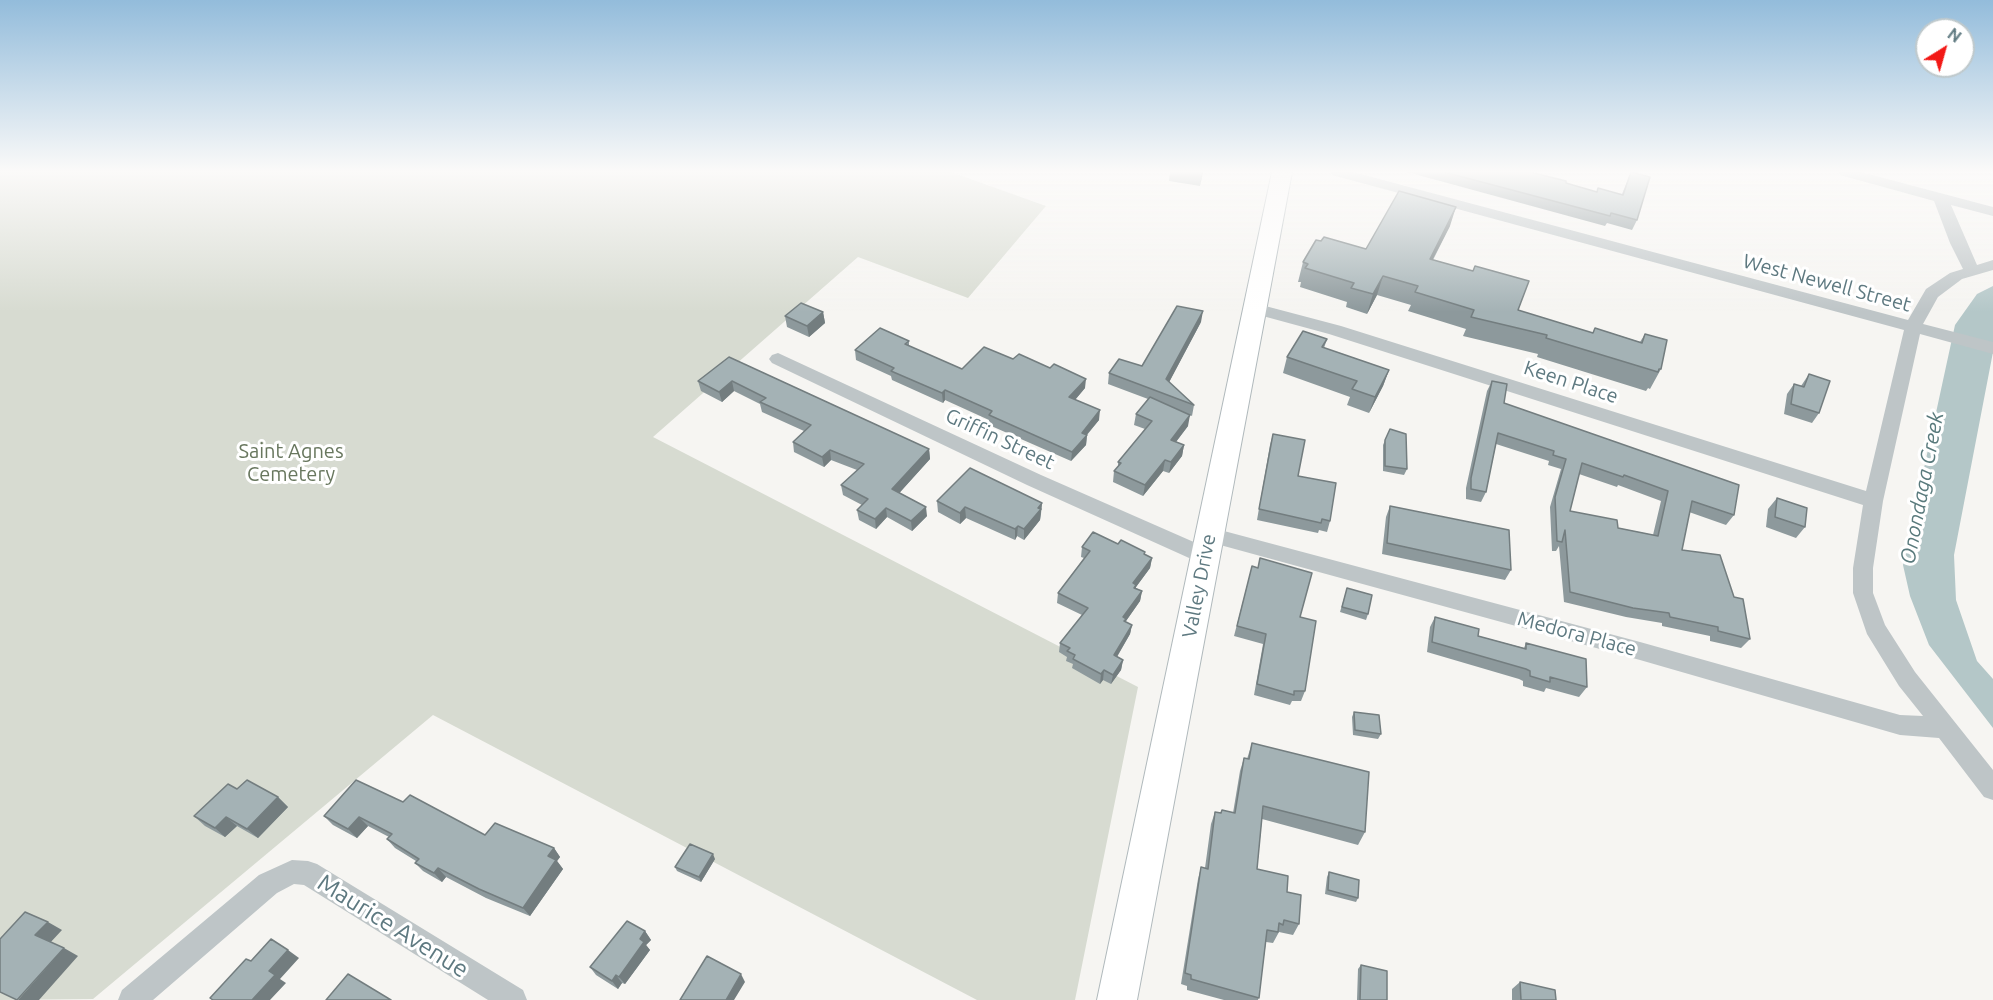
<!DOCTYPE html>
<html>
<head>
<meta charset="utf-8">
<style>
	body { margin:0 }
	#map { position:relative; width:1993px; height:1000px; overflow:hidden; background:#f6f5f2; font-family:Ubuntu,sans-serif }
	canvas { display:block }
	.north { position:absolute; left:1915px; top:18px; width:60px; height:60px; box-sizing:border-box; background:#fff; border:2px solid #bfc9cc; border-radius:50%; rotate:37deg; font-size:16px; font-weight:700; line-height:24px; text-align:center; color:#5e7980 }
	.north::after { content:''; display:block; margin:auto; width:21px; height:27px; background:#f21916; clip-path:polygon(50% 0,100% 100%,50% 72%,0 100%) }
</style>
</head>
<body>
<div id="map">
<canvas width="1993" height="1000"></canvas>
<div class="north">N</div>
</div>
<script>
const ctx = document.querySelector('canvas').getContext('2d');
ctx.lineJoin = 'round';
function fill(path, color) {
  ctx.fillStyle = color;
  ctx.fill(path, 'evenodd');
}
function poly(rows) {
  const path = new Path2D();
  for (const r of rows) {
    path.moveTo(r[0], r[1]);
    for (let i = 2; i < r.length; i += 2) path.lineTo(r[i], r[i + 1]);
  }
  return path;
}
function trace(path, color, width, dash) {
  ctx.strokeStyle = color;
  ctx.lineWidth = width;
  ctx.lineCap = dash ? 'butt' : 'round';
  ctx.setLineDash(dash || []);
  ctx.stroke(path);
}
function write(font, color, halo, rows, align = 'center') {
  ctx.font = font + ' Ubuntu,sans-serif';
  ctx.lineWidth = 6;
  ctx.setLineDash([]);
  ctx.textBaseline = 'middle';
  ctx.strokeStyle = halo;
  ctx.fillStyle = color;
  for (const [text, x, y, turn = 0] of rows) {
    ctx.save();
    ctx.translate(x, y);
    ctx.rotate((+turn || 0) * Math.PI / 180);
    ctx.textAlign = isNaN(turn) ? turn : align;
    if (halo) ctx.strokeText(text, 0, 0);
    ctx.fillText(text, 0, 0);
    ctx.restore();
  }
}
fill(poly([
	[0,172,951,172,1046,206,968,298,858,257,653,437,1138,687,1075,1000,977,1000,433,715,93,999,0,1000]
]), '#d7dbd1');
fill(poly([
	[1993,286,1993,352,1954,555,1956,600,1977,661,1993,679,1993,728,1929,645,1910,596,1903,565,1955,325,1977,294]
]), '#b4c7c8');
const secondary = poly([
	[1272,172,1292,172,1137,1000,1097,1000,1272,172]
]);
trace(secondary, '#b0b9bc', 2);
fill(poly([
	[1330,172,1353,172,1908,320,1926,289,1950,273,1963,269,1950,243,1934,201,1840,175,1838,172,1861,172,1993,207,1993,216,1951,205,1977,265,1993,260,1993,270,1962,279,1938,297,1923,324,1993,342,1993,354,1920,334,1883,501,1873,568,1873,593,1885,625,1915,672,1993,770,1993,800,1984,797,1939,738,1900,735,1640,660,1202,540,1199,535,1202,530,1209,527,1640,642,1900,715,1923,716,1899,686,1867,634,1853,593,1853,568,1863,505,1329,334,1248,312,1246,308,1248,304,1254,303,1341,326,1866,491,1904,330,1332,175,1330,172],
	[778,353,1041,475,1212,550,1215,556,1212,562,1205,564,1198,562,1027,485,772,363,769,359,772,355,778,353],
	[292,860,308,861,317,864,523,990,527,1000,488,1000,304,885,294,884,277,893,153,1000,118,1000,122,990,259,875,292,860]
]), '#bec5c7');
fill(secondary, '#fff');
fill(poly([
	[1170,172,1203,172,1200,186,1169,181],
	[1407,172,1530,172,1566,183,1597,192,1622,194,1631,172,1637,220,1632,230,1607,223,1605,226],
	[1450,226,1433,260,1518,310,1593,333,1595,328,1640,342,1645,334,1661,369,1650,389,1648,388,1646,391,1537,357,1538,354,1463,336,1466,329,1408,311,1411,305,1377,295,1367,314,1346,307,1347,302,1300,287,1301,282,1298,282,1303,262,1321,241,1366,249],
	[823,312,825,323,809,337,787,327,785,316],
	[1201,322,1169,382,1194,405,1192,416,1188,414,1188,426,1176,442,1184,445,1182,456,1169,473,1163,471,1143,496,1113,482,1114,471,1118,467,1118,462,1145,429,1134,425,1136,414,1148,399,1108,384,1109,373,1142,366],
	[1327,339,1324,348,1389,370,1383,386,1369,413,1347,405,1350,397,1283,373,1287,357],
	[909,341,909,346,962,369,1085,388,1075,400,1099,420,1087,435,1086,445,1071,461,989,425,989,420,945,400,943,403,892,380,891,376,856,360,855,350],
	[729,357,929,449,930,459,899,493,927,516,912,531,887,517,876,529,859,520,857,510,862,505,843,495,841,485,857,470,831,460,824,467,794,452,793,442,804,431,762,412,760,404,734,391,722,402,701,391,698,381],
	[1809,374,1819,413,1812,423,1784,414,1787,394,1794,384,1801,386],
	[1492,381,1504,403,1734,515,1726,525,1689,512,1682,550,1734,597,1750,639,1741,648,1710,641,1710,636,1662,626,1662,623,1626,617,1564,602,1559,546,1556,551,1552,551,1550,507,1561,469,1548,465,1549,461,1496,444,1486,492,1481,502,1466,499,1466,488,1487,391],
	[1579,474,1617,487,1618,485,1661,501,1653,535,1618,528,1570,511],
	[1390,429,1407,469,1404,475,1383,471,1383,445],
	[1273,434,1298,476,1330,521,1327,532,1319,530,1318,533,1257,520,1270,445],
	[1777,498,1805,527,1796,538,1766,527,1768,509],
	[937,501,1042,503,1041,514,1040,520,1024,540,1017,536,1015,540,966,518,960,524,938,512],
	[1390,506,1511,570,1505,580,1382,554,1386,517],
	[1118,544,1145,552,1145,554,1152,558,1150,568,1136,587,1136,588,1142,591,1140,601,1126,621,1126,622,1132,625,1130,634,1117,657,1123,660,1121,670,1111,684,1103,680,1100,684,1072,668,1073,664,1066,661,1067,657,1059,652,1060,643,1082,615,1057,603,1058,593,1084,558,1081,557,1082,547],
	[1252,566,1300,617,1305,691,1301,701,1292,701,1290,705,1254,695,1263,644,1234,636],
	[1347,588,1368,614,1366,620,1340,612],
	[1435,617,1478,636,1524,648,1526,643,1587,687,1579,697,1546,688,1544,692,1523,686,1523,681,1519,679,1427,652,1430,627],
	[1354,712,1381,734,1378,739,1353,735,1352,717],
	[1252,743,1365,832,1358,845,1262,819,1257,869,1287,892,1299,924,1293,935,1279,932,1273,943,1266,942,1258,1000,1224,1000,1187,990,1187,986,1181,984,1198,879,1201,867,1205,868,1211,824,1215,812,1221,813,1233,813,1240,771,1244,758,1247,759],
	[237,789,278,797,288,807,258,838,237,826,225,837,205,826,194,816],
	[403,802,485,835,554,848,560,857,557,861,563,869,530,916,486,898,446,877,442,882,423,871,415,863,416,861,395,848,387,839,389,837,368,826,357,838,333,825,324,816],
	[715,859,701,882,677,871,675,867],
	[1329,872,1358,898,1356,902,1325,894,1327,877],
	[645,931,651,940,646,945,650,950,625,984,622,983,618,989,596,975,590,967],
	[1361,965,1387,1000,1357,1000,1358,969],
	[1520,982,1556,1000,1512,1000,1512,989]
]), '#8d999c');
fill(poly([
	[1202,172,1203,172,1200,186],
	[1456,207,1450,226,1423,278,1430,259],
	[1383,276,1377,295,1367,314,1373,294],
	[1203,311,1201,322,1165,390,1166,379],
	[823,312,825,323,809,337,807,326],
	[1389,370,1383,386,1369,413,1375,397],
	[1086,379,1085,388,1069,407,1069,397],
	[732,381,734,391,722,402,719,392],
	[945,390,945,400,943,403,942,393],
	[1100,410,1099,420,1083,439,1087,435,1086,445,1071,461,1072,452,1082,433],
	[1190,415,1188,426,1169,451,1171,440],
	[1184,445,1182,456,1169,473,1171,462],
	[929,449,930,459,894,499,892,489],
	[830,450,831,460,824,467,822,457],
	[1165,460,1163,471,1143,496,1145,485],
	[1042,503,1040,520,1024,540,1024,529],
	[926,507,927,516,912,531,911,521],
	[965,507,966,518,960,524,960,513],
	[886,508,887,517,876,529,875,519],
	[1018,526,1017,536,1015,540,1015,529],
	[1152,558,1150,568,1136,587,1135,595,1133,583],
	[1142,591,1140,601,1126,621,1125,629,1123,617],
	[1132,625,1130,634,1112,665,1114,655],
	[1123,660,1121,670,1111,684,1113,675],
	[1104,670,1103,680,1100,684,1101,674],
	[278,797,288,807,258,838,247,829],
	[226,817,237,826,225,837,215,828],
	[359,817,368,826,357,838,348,829],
	[554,848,560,857,557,861,563,869,530,916,523,908,548,856],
	[713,854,715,859,701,882,699,877],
	[438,868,446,877,442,882,434,873],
	[48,922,62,930,49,944,35,935],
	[645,931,651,940,646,945,650,950,625,984,619,977,640,939],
	[64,948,78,956,39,1000,18,1000],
	[288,950,299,958,280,979,286,983,270,1000,252,1000,269,971],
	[741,974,745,982,734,1000,726,1000],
	[616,975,622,983,618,989,612,981]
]), '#737d7f');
const building = poly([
	[1444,172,1530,172,1566,181,1566,183,1597,192,1598,188,1623,195,1631,172,1650,177,1637,220,1611,213,1610,216,1444,172],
	[1399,191,1456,207,1430,259,1473,271,1475,266,1529,281,1518,310,1593,333,1595,328,1642,343,1645,334,1667,340,1661,369,1659,369,1658,372,1546,338,1547,335,1471,317,1474,310,1415,292,1418,286,1383,276,1373,294,1351,288,1354,283,1305,268,1308,264,1303,262,1316,240,1321,241,1324,237,1366,249,1399,191],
	[801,303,823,312,807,326,785,316,801,303],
	[1177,306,1203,311,1166,379,1194,405,1109,373,1119,359,1142,366,1177,306],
	[880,328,909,341,905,344,962,369,984,347,1013,359,1019,354,1050,368,1054,364,1086,379,1069,397,1100,410,1082,433,1087,435,1072,452,989,415,992,411,945,390,942,393,891,371,894,368,855,350,880,328],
	[1303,331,1327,339,1322,347,1389,370,1375,397,1352,389,1357,381,1287,357,1303,331],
	[729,357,929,449,892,489,926,507,911,521,886,508,875,519,857,510,868,499,841,485,864,464,830,450,822,457,793,442,811,425,760,402,766,398,732,381,719,392,698,381,729,357],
	[1809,374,1830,381,1819,413,1791,404,1794,384,1804,387,1809,374],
	[1492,381,1507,384,1504,403,1739,485,1734,515,1692,501,1682,550,1720,555,1734,597,1743,599,1750,639,1718,631,1718,627,1670,617,1669,613,1633,608,1570,592,1565,530,1562,542,1557,541,1555,497,1566,459,1553,455,1554,451,1498,433,1486,492,1471,489,1471,478,1492,381],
	[1582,463,1623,477,1624,475,1668,491,1658,536,1618,528,1617,520,1570,511,1582,463],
	[1150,397,1190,415,1171,440,1184,445,1171,462,1165,460,1145,485,1114,471,1121,463,1118,462,1152,421,1136,414,1150,397],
	[1390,429,1406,434,1407,469,1385,466,1385,440,1390,429],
	[1273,434,1305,440,1298,476,1336,483,1330,521,1322,519,1321,523,1259,509,1273,434],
	[970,468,1042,503,1038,508,1041,509,1024,529,1018,526,1015,529,965,507,960,513,937,501,970,468],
	[1777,498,1807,508,1805,527,1775,517,1777,498],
	[1390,506,1509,530,1511,570,1387,543,1390,506],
	[1093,532,1118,544,1121,540,1145,552,1144,554,1152,558,1133,583,1136,585,1134,588,1142,591,1123,617,1126,619,1124,621,1132,625,1114,655,1123,660,1113,675,1104,670,1101,674,1073,659,1075,655,1067,651,1070,648,1060,643,1088,608,1058,593,1090,551,1082,547,1093,532],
	[1260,558,1312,573,1300,617,1316,621,1305,691,1294,691,1294,695,1257,684,1266,634,1237,626,1252,566,1258,568,1260,558],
	[1347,588,1372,595,1368,614,1342,607,1347,588],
	[1435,617,1479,629,1478,636,1526,649,1526,643,1586,659,1587,687,1550,677,1550,682,1530,676,1530,671,1526,669,1432,642,1435,617],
	[1354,712,1379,715,1381,734,1355,730,1354,712],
	[1252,743,1369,772,1365,832,1263,806,1257,869,1288,876,1287,892,1301,895,1299,924,1284,920,1283,925,1279,923,1278,932,1267,930,1259,998,1191,979,1191,975,1185,973,1201,867,1208,869,1215,812,1221,813,1222,810,1235,813,1244,758,1249,759,1252,743],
	[247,780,278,797,247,829,226,817,215,828,194,816,228,784,237,789,247,780],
	[356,780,403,802,410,795,485,835,495,823,554,848,548,856,556,860,523,908,479,889,438,868,434,873,415,863,419,859,387,839,392,834,359,817,348,829,324,816,356,780],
	[690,844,713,854,699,877,675,867,690,844],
	[1329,872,1359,880,1358,898,1328,890,1329,872],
	[25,912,48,922,35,935,64,948,17,1000,0,992,0,939,25,912],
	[627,921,645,931,640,939,644,942,619,977,616,975,612,981,590,967,627,921],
	[271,939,288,950,269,971,275,975,252,1000,213,1000,210,998,246,959,251,961,271,939],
	[707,956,741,974,726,1000,680,1000,707,956],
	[1361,965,1387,971,1387,1000,1360,1000,1361,965],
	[348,974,391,1000,326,1000,348,974],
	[1520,982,1555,990,1556,1000,1521,1000,1520,982]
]);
fill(building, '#a4b2b5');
trace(building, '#737d7f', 1.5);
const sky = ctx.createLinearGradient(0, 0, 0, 312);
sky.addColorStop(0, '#93bcdb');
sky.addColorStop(0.55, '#fbfaf9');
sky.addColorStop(1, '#fbfaf900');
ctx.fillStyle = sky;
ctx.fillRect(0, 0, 1993, 312);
write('20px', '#5e7980', '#fff', [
	["West Newell Street",1827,283,15],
	["Keen Place",1571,382,18],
	["Griffin Street",1000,439,25],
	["Valley Drive",1199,586,-79],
	["Medora Place",1577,634,15]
]);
write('20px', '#68775e', '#fff', [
	["Saint Agnes",291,451],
	["Cemetery",291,474]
]);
write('italic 21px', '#597a7c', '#fff', [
	["Onondaga Creek",1922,488,-79]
]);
write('24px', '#5e7980', '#fff', [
	["Maurice Avenue",393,926,32]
]);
</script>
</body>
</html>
